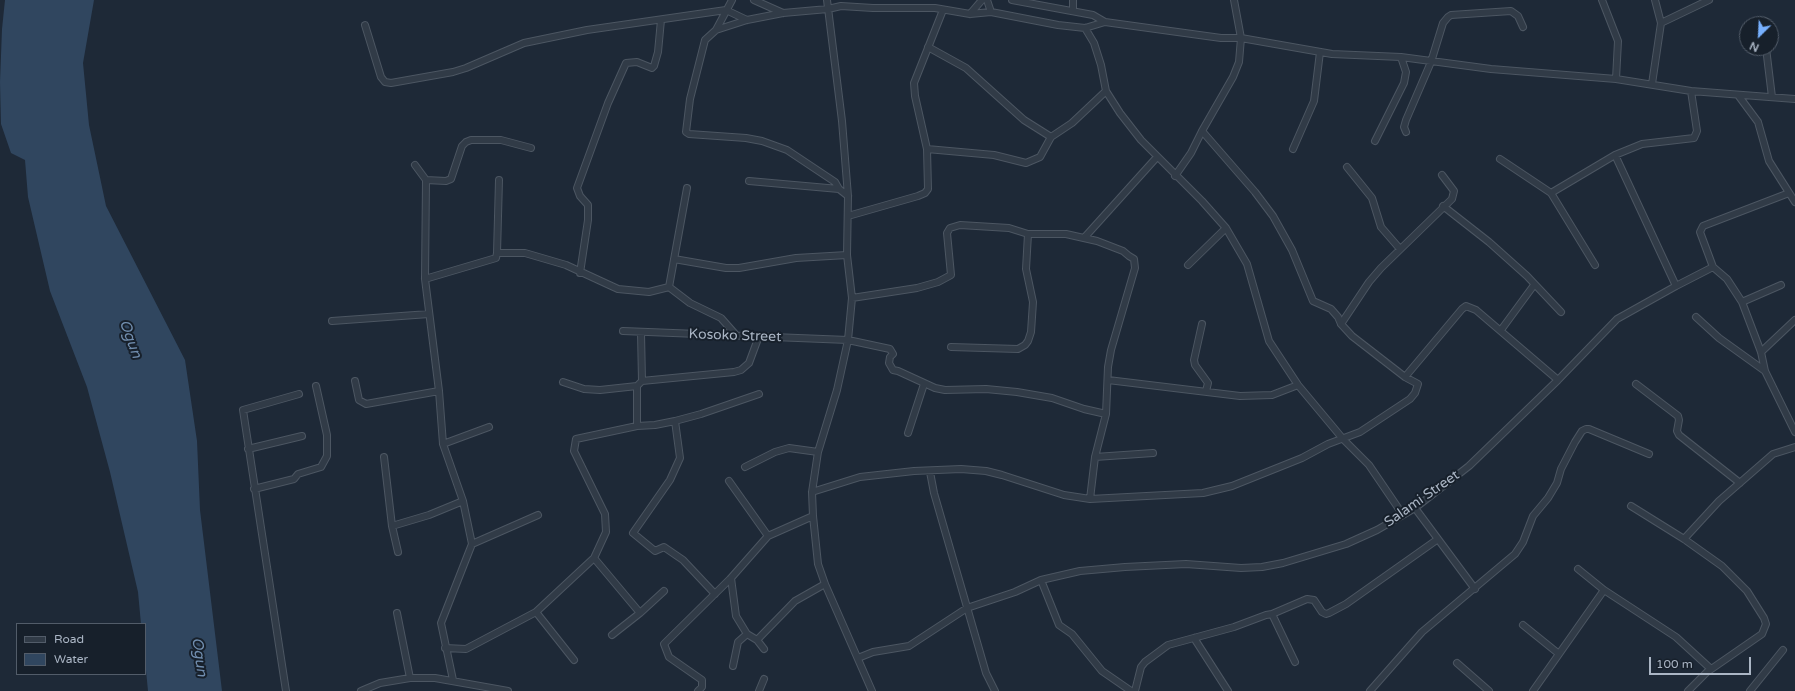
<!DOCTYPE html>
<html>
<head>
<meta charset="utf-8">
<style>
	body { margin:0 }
	#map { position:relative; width:1795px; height:691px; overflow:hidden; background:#1e2937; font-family:"Varela Round",sans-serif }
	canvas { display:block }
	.legend { position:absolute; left:16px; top:623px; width:130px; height:52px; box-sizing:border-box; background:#17202b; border:1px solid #525c69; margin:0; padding:5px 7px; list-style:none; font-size:12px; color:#abb6c5 }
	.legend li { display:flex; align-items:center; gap:8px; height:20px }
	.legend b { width:20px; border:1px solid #525c69 }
	.north { position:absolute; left:1739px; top:16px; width:40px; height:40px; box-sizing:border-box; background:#17202b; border:1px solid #525c69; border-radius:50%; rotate:204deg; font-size:11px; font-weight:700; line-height:16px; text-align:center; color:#abb6c5 }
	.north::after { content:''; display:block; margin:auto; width:14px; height:18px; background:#77b0fe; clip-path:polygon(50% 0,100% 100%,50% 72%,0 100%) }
	.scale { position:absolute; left:1649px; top:657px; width:102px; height:18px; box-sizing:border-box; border:2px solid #abb6c5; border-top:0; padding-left:5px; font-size:12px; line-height:14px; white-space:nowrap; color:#abb6c5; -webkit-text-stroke:3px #17202b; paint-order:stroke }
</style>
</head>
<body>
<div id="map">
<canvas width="1795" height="691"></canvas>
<ul class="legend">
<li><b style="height:5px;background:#313b47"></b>Road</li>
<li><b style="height:11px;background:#30465f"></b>Water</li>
</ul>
<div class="north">N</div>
<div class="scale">100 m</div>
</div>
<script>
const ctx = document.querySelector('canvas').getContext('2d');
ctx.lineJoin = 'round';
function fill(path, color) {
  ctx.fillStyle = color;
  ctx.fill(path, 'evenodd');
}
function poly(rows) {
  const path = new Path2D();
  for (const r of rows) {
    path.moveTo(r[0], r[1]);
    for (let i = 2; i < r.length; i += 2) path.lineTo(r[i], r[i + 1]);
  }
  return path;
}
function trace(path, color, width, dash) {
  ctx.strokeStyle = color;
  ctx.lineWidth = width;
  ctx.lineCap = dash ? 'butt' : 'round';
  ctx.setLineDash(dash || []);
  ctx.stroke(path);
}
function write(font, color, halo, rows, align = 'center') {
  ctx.font = font + ' "Varela Round",sans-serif';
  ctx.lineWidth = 4;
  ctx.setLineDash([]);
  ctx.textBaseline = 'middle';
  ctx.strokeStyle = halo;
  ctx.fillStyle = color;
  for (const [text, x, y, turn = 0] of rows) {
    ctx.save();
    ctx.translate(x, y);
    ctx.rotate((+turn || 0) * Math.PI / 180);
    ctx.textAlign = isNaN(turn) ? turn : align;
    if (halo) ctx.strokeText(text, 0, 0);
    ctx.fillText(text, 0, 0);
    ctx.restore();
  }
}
fill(poly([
	[5,0,94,0,83,63,89,125,106,206,185,360,197,441,200,510,222,691,148,691,145,660,145,624,141,624,138,592,110,472,87,387,50,291,28,197,25,160,11,153,1,124,0,82,2,29]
]), '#30465f');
const street = poly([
	[732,0,716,30,705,40,690,99,686,132,689,134,746,138,762,141,787,150,835,182,839,189,848,196],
	[754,0,783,13],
	[827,0,842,121,848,196,847,255,852,298,848,340,837,390,818,452,812,492,813,516,818,564,825,584,872,691],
	[987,0,991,12],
	[1012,0,1093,15,1105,22,1221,38,1241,38,1332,54,1401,57,1491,69,1616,79,1691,91,1795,99],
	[1602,0,1618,41,1616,79],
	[1073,11,1073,0],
	[970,14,982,0],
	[1661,23,1709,0],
	[365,25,381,77,385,82,391,83,453,72,466,68,524,43,587,30,726,10,747,20],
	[1085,28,1094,43,1101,65,1106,91,1120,113,1141,140,1202,201,1226,228,1247,264,1269,341,1298,385,1343,439,1369,465,1403,515],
	[716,30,747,20,783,13,828,9,841,6,873,8,935,8,970,14,991,12,1058,25,1085,28,1105,22],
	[928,47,966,68,1024,120,1051,137],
	[1766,48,1772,97],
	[1652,84,1661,23,1655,0],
	[1738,95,1758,122,1769,161,1795,202],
	[1406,132,1404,127,1406,120,1431,62,1443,23,1448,17,1451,15,1511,11,1518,16,1523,27],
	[1375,141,1404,83,1406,72,1401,57],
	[927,149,994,155,1026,163,1040,157,1051,137,1072,123,1106,91],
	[1293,149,1314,101,1320,52],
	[1615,155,1676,286],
	[1500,159,1551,193,1595,265],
	[415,165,426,180,425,279,439,391,443,444,463,501,472,544,441,623,453,680],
	[1347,167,1372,198,1381,227,1400,249],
	[1175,176,1191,153,1202,131,1233,77,1239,62,1241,38,1234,0],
	[426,180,446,181,451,179,462,146,466,142,471,140,501,140,531,148],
	[749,181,839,189],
	[1551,193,1615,155,1642,144,1694,138,1697,131,1691,91],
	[1789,193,1703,226,1700,232,1713,267,1727,279,1742,302,1761,352,1765,371,1795,432],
	[1443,206,1489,242,1527,276,1561,312],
	[848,216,918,196,925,193,928,189,927,149,915,96,914,83,943,10],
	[1084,238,1157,157],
	[497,253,525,253,566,265,618,289,649,292,669,287,690,303,721,318,736,335],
	[674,259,726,268,739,268,796,258,847,255],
	[1188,265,1226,228],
	[580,273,588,220,588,205,580,196,577,188,608,103,626,63,637,62,652,68,654,66,658,52,661,20],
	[425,279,496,258,497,253,499,180],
	[669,287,687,188],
	[852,298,917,288,938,282,951,275,947,233,950,228,960,225,1009,228,1028,234,1066,234,1097,241,1123,251,1129,256,1134,259,1135,268,1111,350,1108,367,1106,414,1095,457,1090,499],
	[1742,302,1781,285],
	[1696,317,1719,338,1765,371],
	[332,321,429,314],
	[1202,324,1194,360,1195,365,1208,383,1206,391],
	[1341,324,1369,282,1381,268,1452,199,1454,191,1442,175],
	[1501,330,1534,285],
	[623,331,848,340,890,349,893,354,890,357,889,363,893,370,898,371,935,388,945,390,986,389,1017,392,1052,398,1084,409,1106,414],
	[641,333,642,381],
	[951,347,1018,349,1025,345,1028,341,1031,332,1033,302,1026,269,1028,234],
	[1761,352,1795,320],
	[1405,377,1462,309,1466,306,1476,310,1558,380],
	[1108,380,1240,396,1272,395,1298,385],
	[355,381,359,400,366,404,439,391],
	[563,382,584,389,600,390,637,386,642,381,734,372,741,370,749,363,759,336],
	[1636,384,1678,416,1679,420,1677,431,1679,435,1740,483],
	[637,386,637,426],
	[908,433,924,384],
	[443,444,489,427],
	[248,449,302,436],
	[384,457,392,526,398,552],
	[1095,457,1153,453],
	[745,467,775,452,789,448,818,452],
	[930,472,934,493,986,673,995,691],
	[729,481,768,536],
	[254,489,294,479,298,474,321,467,327,456,327,435,316,386],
	[812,492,860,477,914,471,961,469,986,471,1002,475,1064,495,1090,499,1203,493,1232,486,1302,458,1328,444,1360,432,1410,399,1415,393,1418,384,1405,377,1352,336,1341,324,1338,317,1331,309,1313,301,1292,250,1273,216,1255,192,1202,131],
	[1631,506,1684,539,1722,566,1747,591,1764,618,1766,624,1762,634,1707,672,1688,691],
	[1415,508,1475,589],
	[392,526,429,515,463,501],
	[1684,539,1719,501,1773,454,1795,447],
	[472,544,538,515],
	[594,558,606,532,605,514,574,451,576,439,637,426,655,425,675,421],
	[1578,569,1604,590,1676,637,1711,669],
	[731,578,736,616,747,634,757,640,764,649],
	[1041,580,1059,625,1072,634,1102,671,1131,691],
	[715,594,683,560,664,547,655,551,633,533,670,480,680,458,675,421,701,414,759,394],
	[536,612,574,660],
	[397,613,410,678],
	[1272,614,1295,662],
	[1523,625,1559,654],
	[612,635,640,613,664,591],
	[1194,638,1228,691],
	[757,640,795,601,825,584],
	[445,648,466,649,536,612,594,558,640,613],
	[858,658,873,652,909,646,967,608,1015,592,1041,580,1080,571,1125,567,1186,564,1241,568,1262,567,1283,563,1346,544,1377,530,1415,508,1469,466,1558,380,1617,319,1676,286,1713,267],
	[1457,663,1489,691],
	[733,666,738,642,747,634],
	[286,691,243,410,299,394],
	[361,691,380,683,410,678,435,678,508,691],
	[698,691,702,687,702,680,669,657,664,644,731,578,768,536,813,516],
	[759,691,764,679],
	[1135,691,1141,667,1145,662,1168,645,1234,627,1266,615,1272,614,1307,599,1314,600,1322,612,1326,614,1329,613,1346,604,1438,539],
	[1370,691,1422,632,1515,554,1523,542,1533,516,1548,498,1557,483,1561,469,1575,442,1582,431,1586,429,1589,429,1649,454],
	[1533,691,1604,590],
	[1750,691,1783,650]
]);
trace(street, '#4c5662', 8);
trace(street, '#313b47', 6);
write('14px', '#abb6c5', '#17202b', [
	["Kosoko Street",735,336,2],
	["Salami Street",1422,499,-35]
]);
write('italic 15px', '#718eaf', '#17202b', [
	["Ogun",130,339,70],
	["Ogun",199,657,82]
]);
</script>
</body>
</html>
